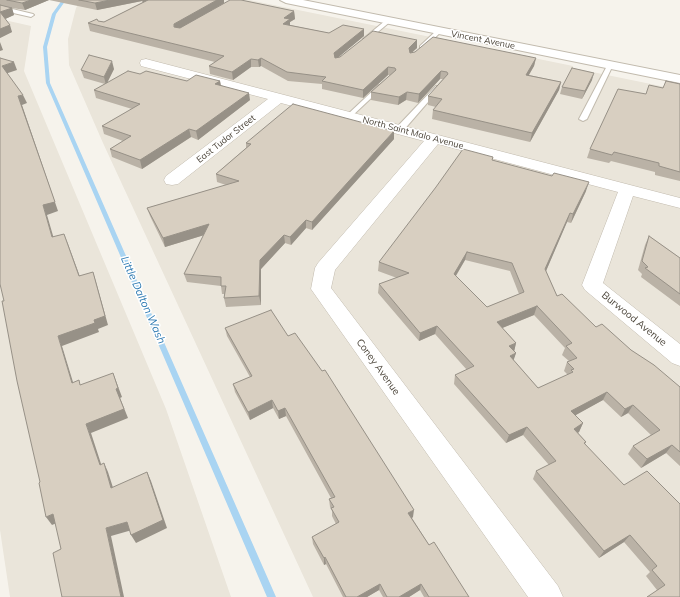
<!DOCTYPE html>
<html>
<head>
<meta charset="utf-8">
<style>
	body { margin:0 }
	canvas { display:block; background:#f6f3ec }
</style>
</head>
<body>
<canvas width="680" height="597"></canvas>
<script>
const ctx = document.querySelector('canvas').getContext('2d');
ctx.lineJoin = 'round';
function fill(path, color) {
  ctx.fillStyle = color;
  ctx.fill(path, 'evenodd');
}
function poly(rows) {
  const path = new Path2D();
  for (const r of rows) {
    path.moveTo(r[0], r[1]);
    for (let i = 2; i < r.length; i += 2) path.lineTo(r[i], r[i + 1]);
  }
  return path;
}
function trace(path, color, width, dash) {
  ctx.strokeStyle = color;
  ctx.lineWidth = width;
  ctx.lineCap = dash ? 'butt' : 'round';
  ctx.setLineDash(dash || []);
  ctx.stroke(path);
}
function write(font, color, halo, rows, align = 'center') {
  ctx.font = font + ' Mulish,sans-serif';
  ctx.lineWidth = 3;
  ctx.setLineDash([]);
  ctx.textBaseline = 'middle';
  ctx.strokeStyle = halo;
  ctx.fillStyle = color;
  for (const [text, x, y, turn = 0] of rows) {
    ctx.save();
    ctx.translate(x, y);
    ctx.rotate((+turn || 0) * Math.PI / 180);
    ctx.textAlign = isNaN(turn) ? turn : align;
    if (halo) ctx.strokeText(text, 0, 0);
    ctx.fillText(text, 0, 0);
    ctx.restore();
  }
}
fill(poly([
	[81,0,249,0,573,66,573,68,680,90,680,597,313,597,103,143,69,65,68,39,76,8],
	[0,19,31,26,24,71,166,409,231,597,10,597,0,530]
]), '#eae5da');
fill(poly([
	[62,0,66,0,56,14,47,47,50,83,276,597,267,597,46,83,43,47,52,14,62,0]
]), '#a9d4f2');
const service = poly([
	[0,6,33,14,34,15,31,17,0,10,0,6],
	[386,20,391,21,367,41,363,41,363,39,386,20],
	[437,30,442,31,424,48,420,48,420,46,437,30],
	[608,64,613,65,587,119,583,121,579,119,608,64],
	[379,85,384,86,351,117,347,117,347,115,379,85],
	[436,86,441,87,402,132,396,132,396,128,436,86]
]);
const minor = poly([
	[146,59,680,198,680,208,633,196,603,283,680,344,680,366,672,363,585,290,582,285,618,192,438,144,335,270,331,288,558,586,563,597,528,597,311,289,315,268,318,263,424,141,281,103,178,184,172,185,166,184,164,180,166,176,268,99,141,66,140,63,141,60,146,59]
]);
const tertiary = poly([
	[280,0,303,0,680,75,680,83,286,3,280,0]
]);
trace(service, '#c2bbae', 2);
trace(minor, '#c2bbae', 1);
trace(tertiary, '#c2bbae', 2);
fill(service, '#fff');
fill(minor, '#fff');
fill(tertiary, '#fff');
fill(poly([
	[0,0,224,0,224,3,294,11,295,19,290,22,290,25,329,33,364,29,364,36,338,57,417,40,417,48,411,53,536,58,534,66,529,75,561,82,559,90,530,142,432,119,433,110,436,107,428,105,428,96,443,79,440,79,418,103,406,100,398,105,371,100,371,92,390,75,388,75,363,98,322,89,322,84,288,81,261,66,259,67,251,67,233,80,210,74,209,66,215,62,90,31,88,23,98,21,104,22,143,2,142,1,97,10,49,0,25,10,12,8,14,15,5,19,12,32,0,38],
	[114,69,107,83,140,74,187,81,220,81,221,85,250,100,198,140,191,137,142,169,112,157,110,149,123,141,104,134,102,126,132,109,96,98,94,90,105,84,84,78,81,70],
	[592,80,582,99,560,94,562,87],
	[666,81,680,84,680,181,655,175,655,172,611,161,609,163,587,158,590,149,646,94,663,88],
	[394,139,312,230,306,228,291,245,285,243,261,269,261,305,226,307,224,298,225,294,222,294,221,286,187,282,184,274,204,235,165,247,150,216,147,208,226,185,217,182,216,174,246,148,246,143],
	[492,160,586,191,571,223,567,222,546,271,557,296,596,327,631,350,680,387,680,466,666,453,641,468,628,454,633,446,651,435,628,413,621,417,603,400,575,415,583,423,579,432,578,433,586,442,585,444,680,597,657,590,646,576,650,572,624,542,599,558,533,479,536,471,549,465,523,435,506,443,454,384,455,375,467,370,435,334,419,341,378,293,379,284,397,278,378,271,379,262],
	[465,260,510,271,519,294,487,307,456,276],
	[534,315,565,348,562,355,569,361,567,362,564,371,568,375,538,388,513,360,516,353,514,351,516,343,502,328],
	[649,236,680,258,680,306,641,277,642,274,638,270,645,245],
	[225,328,288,336,413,517,412,518,429,545,469,597,424,597,420,590,409,597,383,597,379,590,367,597,343,597,326,564,324,565,313,544,312,537,336,524,332,516,332,511,330,507,329,499,331,498,286,416,279,419,273,408,250,420,235,392,233,384,250,377,227,336]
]), '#bab2a6');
fill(poly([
	[31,0,49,0,25,10,22,3],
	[110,0,142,0,142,1,97,10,95,3],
	[142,0,150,0,143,3],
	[217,0,224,0,224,3,175,32,174,24],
	[12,8,14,15,3,20,0,12],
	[294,11,295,19,290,22,290,27,283,24,284,18],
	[10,25,12,32,0,38,0,29],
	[364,29,364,36,334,61,334,53],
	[417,40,417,48,408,56,409,48],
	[0,42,3,50,0,51],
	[261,58,261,66,259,67,258,60],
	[536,58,534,66,524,83,526,75],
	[251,59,251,67,233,80,232,72],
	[112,61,114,69,106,85,104,77],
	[14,62,17,70,5,74,2,66],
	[388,67,388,75,363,98,363,90],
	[441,71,440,79,418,103,419,94],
	[594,73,592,80,582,99,585,91],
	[220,81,221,88,215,84],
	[561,82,559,90,530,142,532,133],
	[407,92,406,100,398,105,399,97],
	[249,93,250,100,198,140,196,131],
	[23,95,27,103,22,105,58,211,47,215,56,246,52,237,43,205,18,96],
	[189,129,191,137,142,169,140,160],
	[394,131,394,139,312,230,312,222],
	[589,182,586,191,571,223,573,214],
	[570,213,567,222,543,278,545,269],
	[306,220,306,228,291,245,290,237],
	[209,224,211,233,165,247,163,238],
	[64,234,68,244,83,285,79,276],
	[284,235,285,243,261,269,261,305,259,296,260,260],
	[467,252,465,260,452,282,454,274],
	[93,272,96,282,108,325,98,329,99,332,62,346,76,392,72,383,58,336,94,320],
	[537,306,534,315,495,331,497,322],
	[437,326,435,334,419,341,420,333],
	[516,343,514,352,509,346],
	[516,353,513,362,510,356],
	[113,373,122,397,120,398,128,418,91,433,104,473,100,465,86,424,116,389],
	[607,392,603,400,567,420,571,411],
	[272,400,273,408,250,420,248,412],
	[633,405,628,413,621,417,625,409],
	[285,408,286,416,279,419,278,411],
	[583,423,579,432,570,437,574,429],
	[527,427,523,435,506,443,509,435],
	[672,445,666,453,641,468,647,459],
	[104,463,108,472,116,497,111,488],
	[147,472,151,481,167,528,136,543,131,535],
	[414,510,413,517,407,521,408,513],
	[53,514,59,522,52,525,46,517],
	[127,522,132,530,111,536,124,597,121,597,106,528],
	[630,535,624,542,599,558,604,551],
	[325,557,326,564,324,565,324,558],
	[380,584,379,590,367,597,357,597],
	[421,584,420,590,409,597,399,597]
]), '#979187');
const building = poly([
	[7,0,31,0,22,3,7,0],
	[79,0,110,0,95,3,79,0],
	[148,0,217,0,174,24,174,27,180,28,230,0,241,0,294,11,284,18,290,19,283,24,329,33,343,25,364,29,334,53,335,58,340,57,373,31,417,40,409,48,410,53,415,52,433,37,536,58,526,75,561,82,532,133,433,110,442,99,428,96,448,74,447,72,441,71,419,94,407,92,399,97,371,92,396,70,395,68,388,67,363,90,322,81,326,77,287,72,261,58,258,60,251,59,232,72,209,66,224,56,88,23,97,19,98,21,104,22,148,0],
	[0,5,12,8,0,12,10,25,0,29,0,5],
	[89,55,112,61,104,77,81,70,89,55],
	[0,58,14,62,2,66,23,95,18,96,55,202,43,205,52,237,64,234,79,276,93,272,105,316,94,320,95,323,58,336,72,383,79,380,80,385,113,373,118,388,116,389,124,409,86,424,100,465,104,463,111,488,147,472,163,520,131,535,127,522,106,528,121,597,62,597,53,553,61,549,53,514,46,517,39,483,40,482,17,381,2,301,4,301,0,284,0,58],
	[572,68,594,73,585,91,562,87,572,68],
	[128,71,140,74,146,71,187,81,196,75,220,81,215,84,249,93,196,131,189,129,140,160,110,149,131,136,102,126,140,104,94,90,128,71],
	[666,81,680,84,680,172,659,166,659,163,614,152,612,155,590,149,618,89,646,94,649,85,663,88,666,81],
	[293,104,394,131,312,222,306,220,290,237,284,235,260,260,259,296,224,298,226,286,221,286,221,277,184,274,209,224,163,238,147,208,239,181,216,174,251,144,246,143,293,104],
	[463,149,493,157,492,160,552,176,554,173,589,182,573,214,570,213,545,269,557,296,562,294,596,327,602,324,631,350,654,365,680,387,680,452,672,445,647,459,633,446,660,430,633,405,625,409,607,392,571,411,583,423,574,429,586,442,584,443,624,485,647,471,680,504,680,597,647,597,665,585,652,570,657,566,630,535,604,551,536,471,556,461,527,427,509,435,455,375,474,366,437,326,420,333,379,284,409,273,379,262,436,187,463,149],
	[467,252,512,263,524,292,487,307,454,274,467,252],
	[537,306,572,343,566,346,577,358,567,362,574,369,571,370,573,372,538,388,510,356,516,353,509,346,516,343,497,322,537,306],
	[649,236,680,258,680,294,645,268,648,267,642,261,649,236],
	[271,310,288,336,295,333,322,371,325,370,414,510,408,513,429,545,434,542,469,597,429,597,421,584,399,597,387,597,380,584,357,597,346,597,325,557,324,558,312,537,339,522,331,508,334,507,329,499,335,497,285,408,278,411,272,400,248,412,233,384,252,376,225,328,271,310]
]);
fill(building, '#d8cfc1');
trace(building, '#979187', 1);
write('9px', '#4b4439', '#fff', [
	["Vincent Avenue",483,40,11],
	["North Saint Malo Avenue",413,133,15],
	["East Tudor Street",226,139,-38]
]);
write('10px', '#4b4439', '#fff', [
	["Burwood Avenue",634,319,39],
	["Coney Avenue",378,367,54]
]);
write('italic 11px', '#2e7ab2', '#fff', [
	["Little Dalton Wash",143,300,66]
]);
</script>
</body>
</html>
